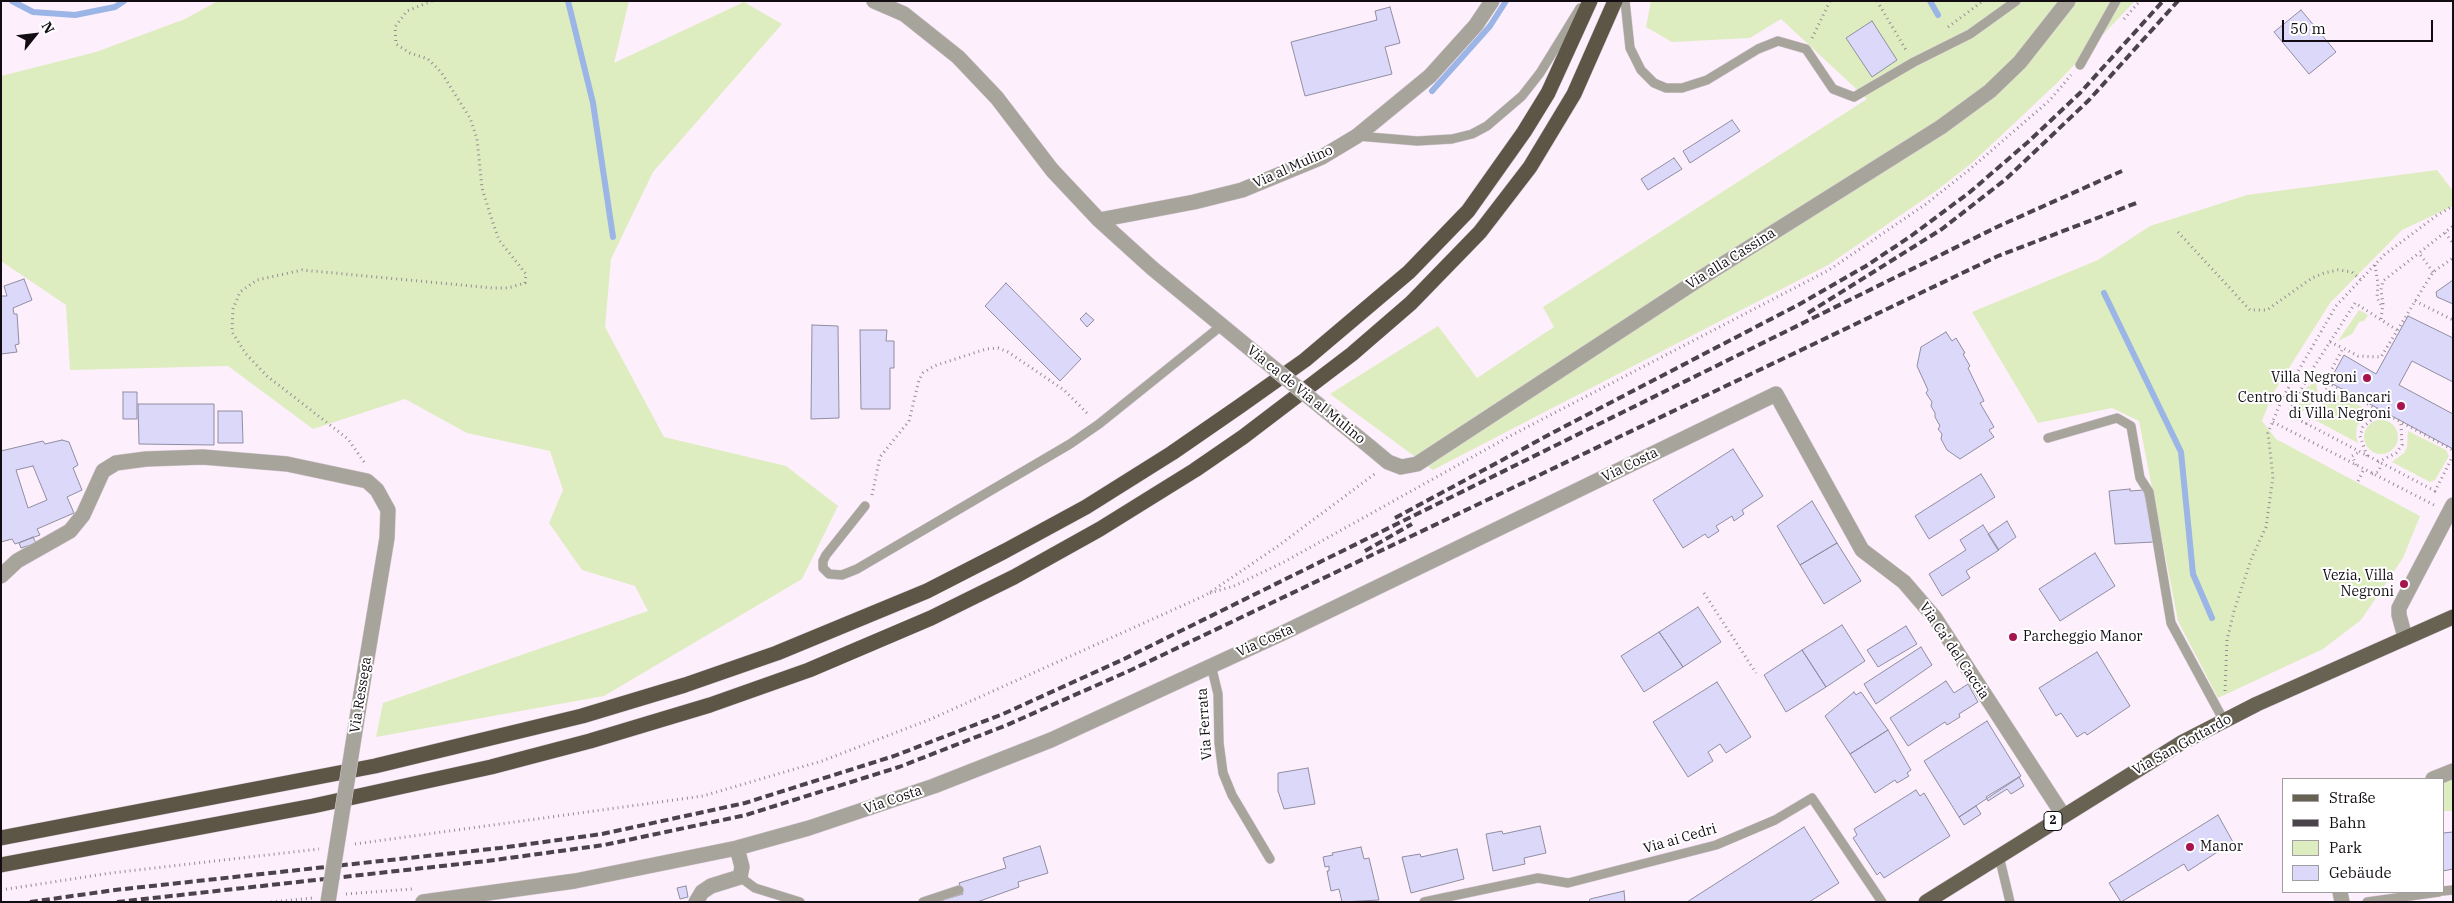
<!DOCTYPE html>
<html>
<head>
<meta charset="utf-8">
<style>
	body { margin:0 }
	#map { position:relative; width:2454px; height:903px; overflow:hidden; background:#fdeffc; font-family:"IBM Plex Serif",serif }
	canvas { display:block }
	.frame { position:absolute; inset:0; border:2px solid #130d13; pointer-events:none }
	.legend { position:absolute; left:2282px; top:778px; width:162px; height:115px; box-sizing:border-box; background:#fff; border:1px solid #a19ea1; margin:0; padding:6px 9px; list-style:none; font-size:15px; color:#130d13 }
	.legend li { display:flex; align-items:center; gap:10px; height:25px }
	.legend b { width:25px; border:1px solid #a19ea1 }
	.north { position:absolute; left:10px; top:10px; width:50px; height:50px; -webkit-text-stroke:4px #fff; paint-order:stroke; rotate:61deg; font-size:14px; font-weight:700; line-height:20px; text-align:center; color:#130d13 }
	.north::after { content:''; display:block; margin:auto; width:18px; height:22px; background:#130d13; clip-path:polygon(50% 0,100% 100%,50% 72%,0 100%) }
	.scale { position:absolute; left:2282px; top:20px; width:151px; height:22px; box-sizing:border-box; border:2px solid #130d13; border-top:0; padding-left:6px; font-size:15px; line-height:18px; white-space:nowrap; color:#130d13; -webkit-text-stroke:4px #fff; paint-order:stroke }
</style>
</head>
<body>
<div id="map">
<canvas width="2454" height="903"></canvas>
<div class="frame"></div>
<ul class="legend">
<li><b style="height:6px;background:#686252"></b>Straße</li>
<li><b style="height:6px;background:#4b434b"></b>Bahn</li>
<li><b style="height:14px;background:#deedc0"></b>Park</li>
<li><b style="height:14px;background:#dcd8fa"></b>Gebäude</li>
</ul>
<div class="north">N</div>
<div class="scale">50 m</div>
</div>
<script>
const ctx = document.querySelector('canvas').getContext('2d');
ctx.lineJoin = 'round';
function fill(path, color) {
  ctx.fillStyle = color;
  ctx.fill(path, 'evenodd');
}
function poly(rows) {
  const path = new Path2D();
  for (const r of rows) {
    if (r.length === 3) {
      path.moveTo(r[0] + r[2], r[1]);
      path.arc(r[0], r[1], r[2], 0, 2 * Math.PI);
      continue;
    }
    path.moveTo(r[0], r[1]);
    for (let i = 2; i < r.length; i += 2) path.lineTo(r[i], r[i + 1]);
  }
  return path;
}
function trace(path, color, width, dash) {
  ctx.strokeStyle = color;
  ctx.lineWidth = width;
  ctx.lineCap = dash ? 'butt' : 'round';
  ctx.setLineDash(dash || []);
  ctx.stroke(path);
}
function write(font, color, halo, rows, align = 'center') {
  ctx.font = font + ' "IBM Plex Serif",serif';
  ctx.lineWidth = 4;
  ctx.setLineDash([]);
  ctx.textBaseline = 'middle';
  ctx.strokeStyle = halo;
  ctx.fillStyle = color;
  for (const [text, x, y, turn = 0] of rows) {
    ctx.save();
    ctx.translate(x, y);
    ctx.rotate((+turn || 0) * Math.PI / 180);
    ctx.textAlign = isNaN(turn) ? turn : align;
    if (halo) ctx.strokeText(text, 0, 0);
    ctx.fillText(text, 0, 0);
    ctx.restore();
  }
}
fill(poly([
	[218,1,629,1,614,63,744,2,782,24,653,172,611,259,605,327,664,437,786,466,838,506,802,579,604,696,376,737,383,703,648,611,635,586,582,570,549,523,563,490,550,451,467,433,405,399,313,429,228,366,70,370,66,305,1,261,1,76,96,52,185,19],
	[1651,1,2135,1,2057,83,1973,162,1936,191,1828,265,1433,470,1330,394,1438,326,1477,378,1554,327,1543,307,1867,99,1781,19,1750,38,1672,42,1646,27],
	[2437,170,2453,191,2453,206,2402,230,2330,303,2272,395,2262,421,2276,439,2420,516,2403,558,2361,620,2323,649,2218,698,2178,621,2139,421,2112,408,2038,423,1972,312,2098,260,2150,226,2247,195],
	[2359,310,2368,315,2364,321,2359,322,2352,334,2338,341],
	[2316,382,2318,395,2309,408,2299,413,2299,401,2307,387],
	[2330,391,2372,412,2365,416,2357,426,2356,435,2358,443,2315,420,2314,416],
	[2381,437,17],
	[2408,431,2446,450,2449,456,2435,480,2430,482,2392,462,2404,453,2407,447],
	[2453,771,2453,811,2443,811,2443,779]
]), '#deedc0');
trace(poly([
	[12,1,33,12,75,15,115,7,124,1],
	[568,1,593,103,613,237],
	[1930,1,1938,15],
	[1432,91,1490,26,1506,1],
	[2104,293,2181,452,2193,574,2212,618]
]), '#9bb5e6', 6);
const building = poly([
	[1390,7,1400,43,1385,47,1392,74,1305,96,1291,42,1377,20,1375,11,1390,7],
	[2301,10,2336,52,2309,74,2274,32,2301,10],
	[1872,21,1897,60,1872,77,1846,38,1872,21],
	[1732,120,1740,131,1690,163,1683,151,1732,120],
	[1674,158,1682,169,1648,190,1641,179,1674,158],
	[24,279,32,300,13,308,14,314,17,314,19,344,15,345,17,352,1,354,1,296,7,296,4,286,24,279],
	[2453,280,2453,304,2437,297,2436,292,2453,280],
	[1006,283,1081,359,1060,381,985,306,1006,283],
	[1086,313,1094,320,1087,327,1080,319,1086,313],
	[2408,316,2453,338,2453,382,2412,361,2399,385,2453,414,2453,449,2329,382,2344,355,2376,374,2408,316],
	[812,325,838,326,839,418,811,419,812,325],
	[860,330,887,330,886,341,894,341,894,368,890,368,890,409,861,409,860,330],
	[1946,332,1952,341,1956,338,1965,353,1963,354,1970,366,1968,368,1984,401,1980,403,1994,427,1989,430,1994,437,1960,459,1947,450,1941,439,1942,434,1938,429,1940,426,1935,417,1935,413,1931,406,1932,402,1926,393,1928,390,1917,366,1921,347,1946,332],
	[123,392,137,392,137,419,123,419,123,392],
	[138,404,214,404,214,445,139,444,138,404],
	[218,411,242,411,243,443,218,443,218,411],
	[62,440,69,442,78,465,73,468,82,490,67,497,74,513,37,529,40,535,15,544,12,539,1,542,1,451,43,441,45,444,62,440],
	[33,466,47,500,28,508,16,470,33,466],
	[1733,449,1763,496,1742,510,1744,514,1734,521,1732,516,1716,526,1719,531,1708,538,1705,534,1683,548,1653,500,1733,449],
	[1981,474,1995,497,1929,539,1915,516,1981,474],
	[2130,489,2130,491,2144,490,2154,542,2115,544,2109,491,2130,489],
	[1812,501,1837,543,1800,565,1777,526,1812,501],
	[2007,521,2016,537,1998,550,1988,534,2007,521],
	[1983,525,1999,550,1966,571,1970,578,1942,596,1929,574,1966,550,1960,540,1983,525],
	[33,537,36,543,21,548,19,543,33,537],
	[1837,543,1861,581,1824,604,1800,565,1837,543],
	[2095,553,2115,586,2060,621,2039,589,2095,553],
	[1698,607,1721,642,1683,667,1659,632,1698,607],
	[1842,625,1865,661,1826,687,1802,650,1842,625],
	[1906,626,1917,644,1878,667,1867,650,1906,626],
	[1659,632,1683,667,1644,692,1621,656,1659,632],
	[1921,647,1932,665,1876,704,1864,684,1921,647],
	[1802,650,1826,687,1786,712,1764,675,1802,650],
	[2097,652,2130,706,2087,735,2085,732,2077,737,2061,713,2056,716,2039,688,2097,652],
	[1946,681,1954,693,1968,684,1978,702,1959,714,1960,717,1947,725,1945,722,1908,746,1890,718,1946,681],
	[1717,682,1751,737,1726,753,1720,744,1708,752,1713,761,1688,777,1653,722,1717,682],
	[1854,692,1856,695,1861,692,1888,730,1850,754,1825,716,1854,692],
	[1987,721,2021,776,1959,817,1924,761,1987,721],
	[1888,730,1911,770,1907,773,1909,776,1897,783,1895,780,1875,793,1850,754,1888,730],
	[1308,768,1315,804,1284,809,1278,791,1278,773,1308,768],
	[2019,777,2024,786,2011,794,2007,789,1988,801,1986,797,2019,777],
	[1916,790,1920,796,1924,793,1950,836,1884,878,1880,872,1877,875,1853,838,1857,835,1854,829,1916,790],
	[1976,806,1981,814,1964,825,1959,817,1976,806],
	[2218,815,2233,842,2188,871,2184,864,2121,902,2109,883,2218,815],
	[1540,826,1546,853,1524,858,1525,864,1493,871,1486,834,1502,831,1503,834,1540,826],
	[1804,827,1839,883,1809,902,1687,902,1804,827],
	[2453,832,2453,869,2443,871,2443,833,2453,832],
	[1040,846,1048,873,1018,882,1019,887,977,902,944,902,943,900,963,894,959,883,1006,868,1003,858,1040,846],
	[1361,847,1364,859,1369,858,1379,900,1342,902,1339,889,1331,891,1327,871,1329,871,1329,866,1325,867,1323,857,1333,855,1332,853,1361,847],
	[1457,849,1464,879,1411,893,1402,857,1420,854,1421,857,1457,849],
	[686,886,688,897,680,899,677,888,686,886],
	[1624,891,1625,902,1589,902,1590,899,1624,891]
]);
fill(building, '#dcd8fa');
trace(building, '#908da1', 1);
const service = poly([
	[1625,1,1630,48,1641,70,1654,83,1666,88,1682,88,1707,80,1758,49,1778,41,1806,49,1833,89,1854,97,1914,62,1970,34,2016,1],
	[2080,65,2116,1],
	[1357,136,1417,141,1452,139,1472,134,1487,126,1522,96,1540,73,1580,8],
	[2048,438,2117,418,2131,426,2140,478,2149,492,2171,623,2224,721],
	[865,506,826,555,823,561,823,568,829,574,842,575,857,569,1070,444,1099,424,1221,326],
	[1211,665,1218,694,1219,743,1223,773,1232,795,1270,859],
	[1999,856,2010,902],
	[740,877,755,888,800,902],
	[2443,891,2453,890],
	[923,902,959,890],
	[1424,902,1538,878,1568,883,1716,845,1775,820,1812,798,1882,902],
	[2367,902,2439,892]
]);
const minor = poly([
	[874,1,904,14,958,57,997,98,1052,170,1099,220,1152,268,1243,343],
	[1099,220,1194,202,1242,190,1322,157,1357,136,1430,76,1476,25,1492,1],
	[1370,447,1388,462,1401,467,1417,464,1704,276,1941,127,1990,91,2020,62,2068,1],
	[1,576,17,561,70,531,83,515,103,471,116,463,146,459,203,457,287,464,367,481,377,490,388,510,387,538,358,712],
	[2405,637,2399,615,2399,608,2453,505],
	[2433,779,2453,771],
	[2340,892,2342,902],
	[423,902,575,881,737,848,809,828,934,786,1051,740,1285,632,1776,394,1862,550,1904,582,1935,618,2063,815],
	[696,902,702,892,711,886,740,877,742,867,737,848]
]);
const primary = poly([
	[1926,902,2181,743,2257,704,2453,617]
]);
const trunk = poly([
	[1,838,375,766,582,716,685,685,777,653,927,591,1005,551,1086,507,1172,453,1240,406,1305,360,1409,272,1468,211,1524,132,1548,93,1590,1],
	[1,865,313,806,491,767,590,741,710,705,809,670,931,618,1014,577,1100,529,1195,470,1243,437,1352,354,1411,303,1480,232,1530,167,1574,94,1615,1]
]);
trace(service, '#d8cbd7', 10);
trace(minor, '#d8cbd7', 16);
trace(primary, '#d8cbd7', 16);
trace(trunk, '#d8cbd7', 16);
trace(poly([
	[1877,1,1906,50],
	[2124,19,2140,1],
	[1948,27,1983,1],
	[1812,38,1830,1],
	[2178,232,2250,310,2267,310,2312,278,2324,273,2338,270,2352,272,2361,280],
	[2445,233,2453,243],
	[2375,265,2378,284,2377,298,2383,308],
	[2433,272,2419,253,2453,226],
	[2415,301,2453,320],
	[2381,319,2383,304,2381,290,2383,281,2419,253],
	[2397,330,2355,303,2310,373,2288,414,2435,491,2453,456],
	[2330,342,2343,348],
	[2310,373,2453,450],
	[2325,382,2343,348,2358,356,2381,357,2433,272,2453,258],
	[2273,422,2434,505],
	[2306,424,2329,385],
	[2367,456,2360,436,2363,427,2380,413],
	[364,462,348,439,267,376,246,354,232,332,233,309,240,292,257,280,302,270,493,288,508,288,525,283,526,274,499,240,490,214,482,188,477,139,470,118,441,72,428,59,410,53,396,44,395,27,407,11,432,1],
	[2378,462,2396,453,2402,445,2401,424],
	[2356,465,2352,456,2359,452],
	[2372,474,2378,472,2382,464],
	[2358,481,2364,469],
	[872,495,880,457,909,421,919,380,923,373,934,366,986,349,998,348,1008,352,1064,390,1088,414],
	[1210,593,1234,586,1284,562,1510,436,1829,270,1926,204,1969,170,2050,100,2071,75],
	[1704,593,1756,673],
	[2225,691,2227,640,2234,611,2252,557,2266,527,2273,477,2268,433,2282,399,2336,306,2384,255,2436,216,2453,206],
	[355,844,703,796,822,761,931,719,1206,595,1278,546,1376,473],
	[1,890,111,873,319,849],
	[346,894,412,889],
	[271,902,313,898]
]), '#958b95', 3, [1, 4]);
trace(service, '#a7a49b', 9);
trace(minor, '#a7a49b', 15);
trace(primary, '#686252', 15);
trace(trunk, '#5d5646', 15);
trace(poly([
	[1808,313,1942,229,2006,179,2089,100,2178,1],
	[1395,518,1554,432,1798,305,1866,266,1911,236,1970,192,2028,142,2080,93,2163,1],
	[1365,551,1412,524],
	[30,902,115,890,500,848,602,834,745,803,894,756,1003,714,1124,659,1999,226,2122,171],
	[117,902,487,861,604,845,746,815,899,767,1007,725,1131,670,1998,256,2139,202]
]), '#4b434b', 4, [8, 4]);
const minorBridge = poly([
	[1243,343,1370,447],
	[328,902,358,712]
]);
trace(minorBridge, '#d8cbd7', 16, []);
trace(minorBridge, '#a7a49b', 15);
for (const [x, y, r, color] of [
	[2367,378,5,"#a7134c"],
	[2401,406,5,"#a7134c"],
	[2404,584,5,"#a7134c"],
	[2013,637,5,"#a7134c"],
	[2190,847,5,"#a7134c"]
]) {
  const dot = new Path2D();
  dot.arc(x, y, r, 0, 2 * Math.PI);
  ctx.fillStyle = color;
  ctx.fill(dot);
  trace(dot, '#fff', 2);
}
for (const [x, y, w] of [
	[2053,821,18]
]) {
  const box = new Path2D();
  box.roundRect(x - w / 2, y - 9.5, w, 19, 4);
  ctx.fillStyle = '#fff';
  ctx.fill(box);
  trace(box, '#130d13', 1);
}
write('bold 12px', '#130d13', null, [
	["2",2053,821]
]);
write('14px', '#130d13', '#fff', [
	["Via al Mulino",1293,167,-24],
	["Via alla Cassina",1731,259,-32],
	["Via ca de Via al Mulino",1306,395,39],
	["Via Costa",1630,465,-26],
	["Via Costa",1265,641,-24],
	["Via Ca' del Caccia",1954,651,56],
	["Via Ressega",361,695,-81],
	["Via Ferrata",1205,724,-94],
	["Via San Gottardo",2182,745,-29],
	["Via Costa",893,800,-19],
	["Via ai Cedri",1680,839,-16]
]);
write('14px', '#130d13', '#fff', [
	["Villa Negroni",2357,378],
	["Centro di Studi Bancari",2391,398],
	["di Villa Negroni",2391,414],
	["Vezia, Villa",2394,576],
	["Negroni",2394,592],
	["Parcheggio Manor",2023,637,"left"],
	["Manor",2200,847,"left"]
], 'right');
</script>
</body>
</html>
